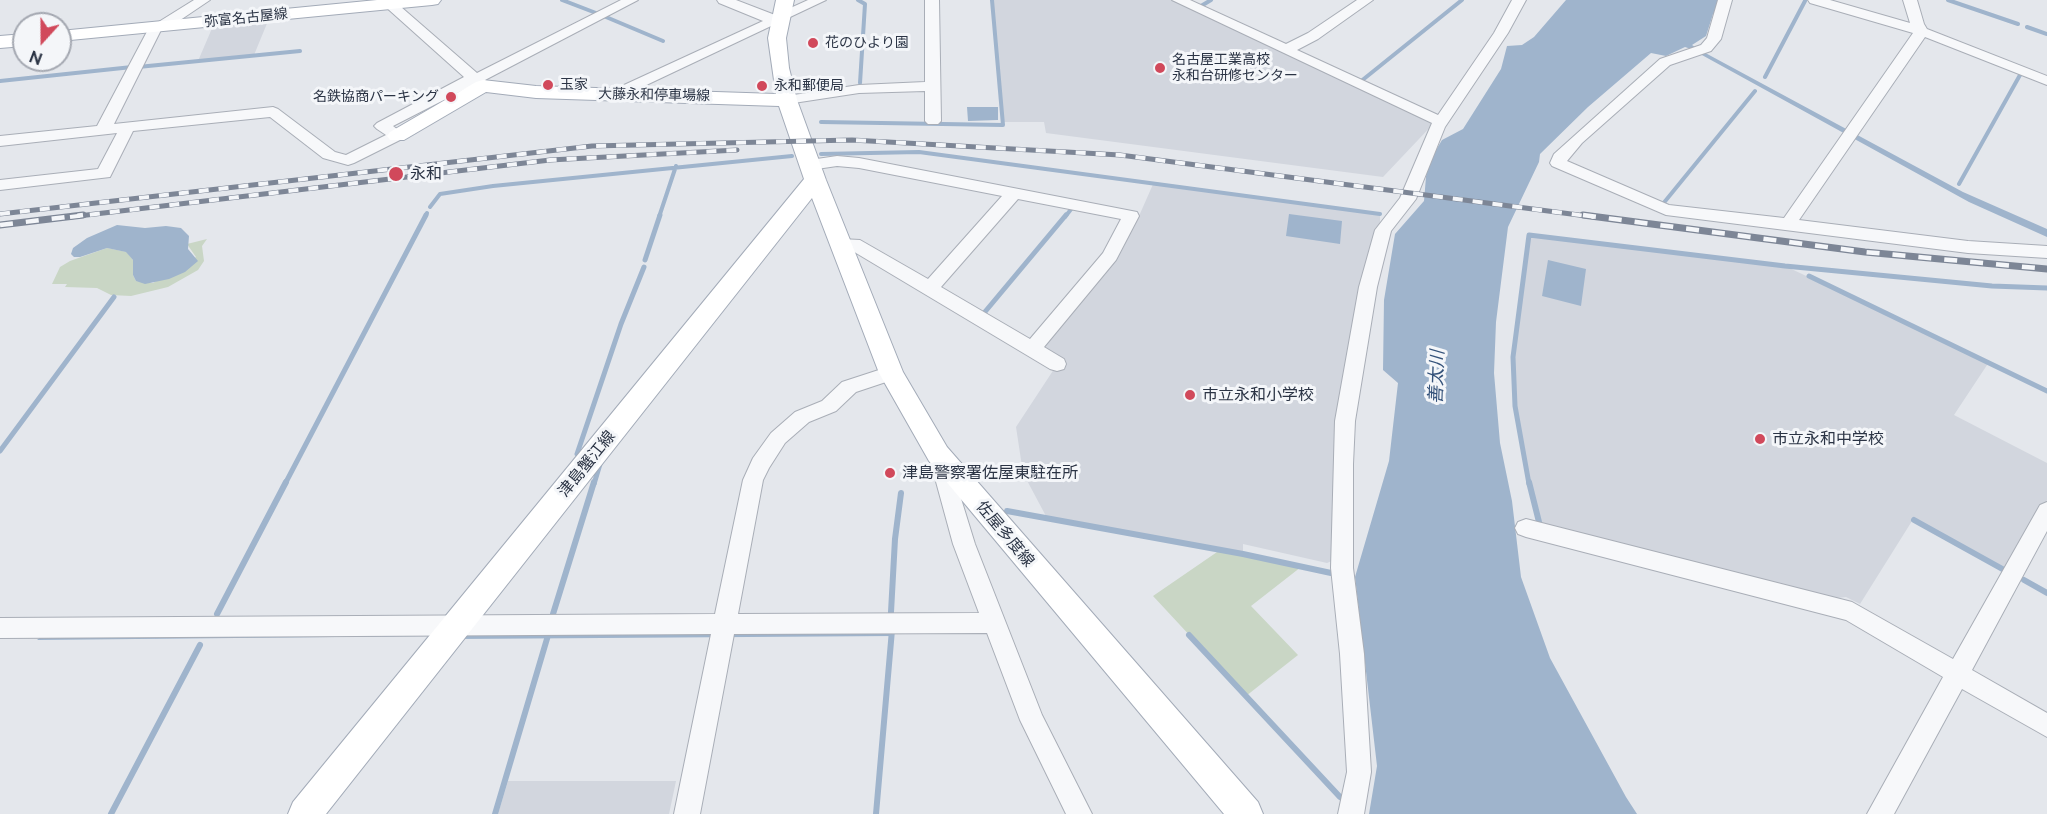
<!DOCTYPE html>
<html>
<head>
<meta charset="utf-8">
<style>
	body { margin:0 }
	#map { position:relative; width:2047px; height:814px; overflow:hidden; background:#e4e7ec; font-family:Raleway,sans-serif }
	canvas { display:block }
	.north { position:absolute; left:12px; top:12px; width:60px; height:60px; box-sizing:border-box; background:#f4f6f9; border:2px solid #a4a8b1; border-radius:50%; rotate:201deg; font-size:16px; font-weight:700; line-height:24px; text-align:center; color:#2b3445 }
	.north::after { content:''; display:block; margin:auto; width:21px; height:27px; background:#d1495b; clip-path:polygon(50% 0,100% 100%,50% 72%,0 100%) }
</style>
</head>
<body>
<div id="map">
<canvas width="2047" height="814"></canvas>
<div class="north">N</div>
</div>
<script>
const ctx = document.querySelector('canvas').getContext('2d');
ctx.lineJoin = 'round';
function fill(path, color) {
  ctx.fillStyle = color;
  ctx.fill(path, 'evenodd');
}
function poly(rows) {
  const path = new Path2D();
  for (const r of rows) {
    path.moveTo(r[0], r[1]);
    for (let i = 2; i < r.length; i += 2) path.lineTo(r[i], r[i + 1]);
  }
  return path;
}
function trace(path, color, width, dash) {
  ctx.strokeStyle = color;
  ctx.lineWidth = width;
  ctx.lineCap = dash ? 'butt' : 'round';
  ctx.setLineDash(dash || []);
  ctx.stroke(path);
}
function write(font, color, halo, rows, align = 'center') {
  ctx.font = font + ' Raleway,"Noto Sans JP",sans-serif';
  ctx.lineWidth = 6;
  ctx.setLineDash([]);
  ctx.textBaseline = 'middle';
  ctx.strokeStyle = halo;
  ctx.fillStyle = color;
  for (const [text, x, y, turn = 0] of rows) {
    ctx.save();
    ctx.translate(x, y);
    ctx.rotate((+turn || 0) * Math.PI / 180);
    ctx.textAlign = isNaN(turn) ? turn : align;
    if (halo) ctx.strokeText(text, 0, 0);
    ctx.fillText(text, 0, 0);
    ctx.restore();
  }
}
fill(poly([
	[992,0,1173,0,1436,121,1383,177,1046,133,1044,122,1003,122],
	[268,21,254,55,198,61,213,26],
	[1154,182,1380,214,1380,229,1334,560,1327,563,1243,544,1243,554,1047,518,1023,473,1016,427,1060,360,1040,346,1114,257,1139,216],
	[1529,235,1785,266,1989,362,1954,415,2047,463,2047,500,2006,573,1912,521,1860,604,1846,597,1820,600,1540,526,1525,466,1515,406,1513,357],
	[508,781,676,781,669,814,498,814]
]), '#d2d6de');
fill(poly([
	[207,239,202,246,204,261,198,270,168,287,131,296,111,295,97,288,65,287,67,284,52,284,60,267,70,261,107,248,127,252,133,260,133,275,136,281,153,283,196,257,187,244],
	[1220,550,1301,567,1251,606,1298,655,1246,696,1153,596]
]), '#c9d6c5');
fill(poly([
	[1566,0,1718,0,1719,8,1713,14,1706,36,1692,45,1698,49,1963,192,2047,229,2047,237,1969,202,1691,49,1685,47,1666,56,1651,53,1588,107,1540,154,1539,162,1508,227,1496,322,1494,373,1500,443,1512,501,1521,577,1550,658,1626,797,1637,814,1369,814,1377,766,1355,577,1389,461,1398,383,1383,370,1384,300,1395,234,1424,201,1427,165,1442,140,1463,129,1501,69,1507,46,1522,45,1534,37],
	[967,107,998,107,998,120,968,121],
	[1289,214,1342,221,1340,244,1286,236],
	[117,225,145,228,166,226,181,228,189,236,188,249,198,261,185,272,169,279,145,284,136,281,133,275,133,260,126,252,107,248,80,257,74,257,71,254,73,248,87,238],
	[1548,260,1586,269,1581,306,1542,296],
	[893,629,893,636,456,639,462,633],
	[439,632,435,636,37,640,43,635]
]), '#9fb4cc');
trace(poly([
	[562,0,596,13],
	[858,0,865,4,860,83],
	[1948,0,2018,24],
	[1201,6,1211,0],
	[606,17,663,41],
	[2027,27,2047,34],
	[138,67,300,51],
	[1765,77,1805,1],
	[0,81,132,67],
	[1360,82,1462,0],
	[821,122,1003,125,992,0],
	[821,154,919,152,1380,214],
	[1959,184,2020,75],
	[1662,205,1755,91],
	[430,207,440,194,493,186,792,156],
	[425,217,427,213],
	[659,217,676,166],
	[1065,217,1072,208]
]), '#9fb4cc', 4);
trace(poly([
	[645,260,660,215],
	[1809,276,2047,391],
	[984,313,1066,215],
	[0,451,114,297],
	[577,454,621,324,644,267],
	[285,484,426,215],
	[594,484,600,464],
	[1529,484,1515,406,1513,357,1529,235,1785,266,1992,286,2047,288]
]), '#9fb4cc', 5);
trace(poly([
	[1529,482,1540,526],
	[1007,511,1243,554,1331,573],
	[1914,520,2006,571],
	[2024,580,2047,593],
	[891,612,895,539,901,493],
	[217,614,286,482],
	[553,614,594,482],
	[1189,635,1340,797],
	[111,814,200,645],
	[495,814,549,632],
	[876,814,892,630]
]), '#9fb4cc', 6);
const minor = poly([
	[194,0,210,0,167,29,161,30,114,124,273,107,278,109,335,152,346,155,386,135,377,129,374,126,377,123,464,77,378,0,393,0,477,73,621,0,638,0,485,80,490,86,488,89,478,89,473,85,393,126,402,133,405,136,402,139,354,163,348,165,323,158,270,117,133,131,110,177,0,190,0,180,98,169,117,133,0,146,0,136,97,126,151,24,157,23,194,0],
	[717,0,736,0,775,15,808,0,826,0,621,97,611,97,609,94,611,91,763,21,719,3,717,0],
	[925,0,939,0,941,121,938,124,928,124,925,121,925,91,859,93,787,104,782,103,780,100,782,97,787,96,859,85,925,82,925,0],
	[1172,0,1190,0,1286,44,1308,33,1357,0,1373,0,1318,39,1297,50,1438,115,1494,33,1512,0,1526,0,1508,33,1445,127,1416,199,1391,231,1377,287,1355,421,1353,464,1353,568,1364,654,1371,772,1364,814,1338,814,1347,772,1340,654,1331,568,1335,421,1359,287,1375,230,1400,198,1432,123,1172,0],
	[1718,0,1732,0,1721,39,1711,51,1670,65,1582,143,1567,161,1669,205,1784,218,1913,33,1810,3,1808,0,1830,0,1910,23,1903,0,1917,0,1924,24,1927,29,2047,76,2047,85,1925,37,1799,220,1968,241,2047,246,2047,258,1968,253,1666,215,1552,166,1550,163,1554,154,1660,59,1701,45,1707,38,1718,0],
	[837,156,859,158,1137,212,1139,216,1116,260,1044,347,1064,359,1066,364,1064,369,1057,371,1050,369,851,250,841,251,835,249,832,245,835,241,841,239,860,240,928,279,1002,196,859,168,837,166,810,170,802,165,810,160,837,156],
	[1018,199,1121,219,1103,253,1030,339,941,287,1018,199],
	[891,366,898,368,900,373,898,378,856,392,836,411,809,422,785,443,769,468,763,480,738,614,979,613,953,544,929,456,932,450,939,448,946,450,975,544,1042,715,1092,814,1066,814,1020,720,987,633,734,634,700,814,674,814,711,634,0,638,0,618,715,614,743,480,753,458,771,433,795,412,822,401,842,382,891,366],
	[2047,502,2047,531,1972,670,2047,713,2047,737,1962,689,1894,814,1867,814,1943,677,1846,620,1526,537,1518,534,1515,528,1518,522,1526,519,1852,602,1953,659,2040,505,2047,502]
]);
const major = poly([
	[377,0,441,0,438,4,432,5,60,41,60,31,377,0],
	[776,0,794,0,786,38,789,68,797,100,826,180,903,372,947,447,1258,802,1263,814,1224,814,929,461,879,373,812,198,326,814,288,814,293,802,804,179,779,106,536,98,486,92,404,140,390,140,387,136,390,132,476,82,483,80,536,86,776,94,768,38,776,0],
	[24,34,24,46,0,48,0,36,24,34]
]);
trace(minor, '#a9aeb7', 2);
trace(major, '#a3abb8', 2);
fill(minor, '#f7f8fa');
fill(major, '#fff');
const railFar1 = poly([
	[0,214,592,146,852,140,1120,155,1594,217],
	[70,217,550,160,737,150]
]);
const rail = poly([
	[1583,215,1865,252,2047,269],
	[0,225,83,215]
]);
trace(railFar1, '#7d8696', 5);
trace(rail, '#7d8696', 7);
trace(railFar1, '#f4f6f9', 4, [10]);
trace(rail, '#f4f6f9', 4.5, [13]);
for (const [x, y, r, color] of [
	[813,43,6,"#d1495b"],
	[1160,68,6,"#d1495b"],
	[548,85,6,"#d1495b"],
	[762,86,6,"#d1495b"],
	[451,97,6,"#d1495b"],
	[396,174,8,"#d1495b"],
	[1190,395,6,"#d1495b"],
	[1760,439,6,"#d1495b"],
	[890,473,6,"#d1495b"]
]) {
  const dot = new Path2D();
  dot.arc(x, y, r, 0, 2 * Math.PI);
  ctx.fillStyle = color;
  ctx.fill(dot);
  trace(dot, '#f4f6f9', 2);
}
write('14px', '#2b3445', '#f4f6f9', [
	["弥富名古屋線",246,18,-6],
	["大藤永和停車場線",654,95,1]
]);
write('14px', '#2b3445', '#f4f6f9', [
	["花のひより園",825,43],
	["名古屋工業高校",1172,60],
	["永和台研修センター",1172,76],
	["玉家",560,85],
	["永和郵便局",774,86],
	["名鉄協商パーキング",439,97,"right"]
], 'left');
write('16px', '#2b3445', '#f4f6f9', [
	["永和",410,174],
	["市立永和小学校",1202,395],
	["市立永和中学校",1772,439],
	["津島警察署佐屋東駐在所",902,473]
], 'left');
write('16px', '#2b3445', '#f4f6f9', [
	["津島蟹江線",587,464,-51],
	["佐屋多度線",1005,534,50]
]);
write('italic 18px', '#34527a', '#f4f6f9', [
	["善太川",1437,377,-88]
]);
</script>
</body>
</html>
